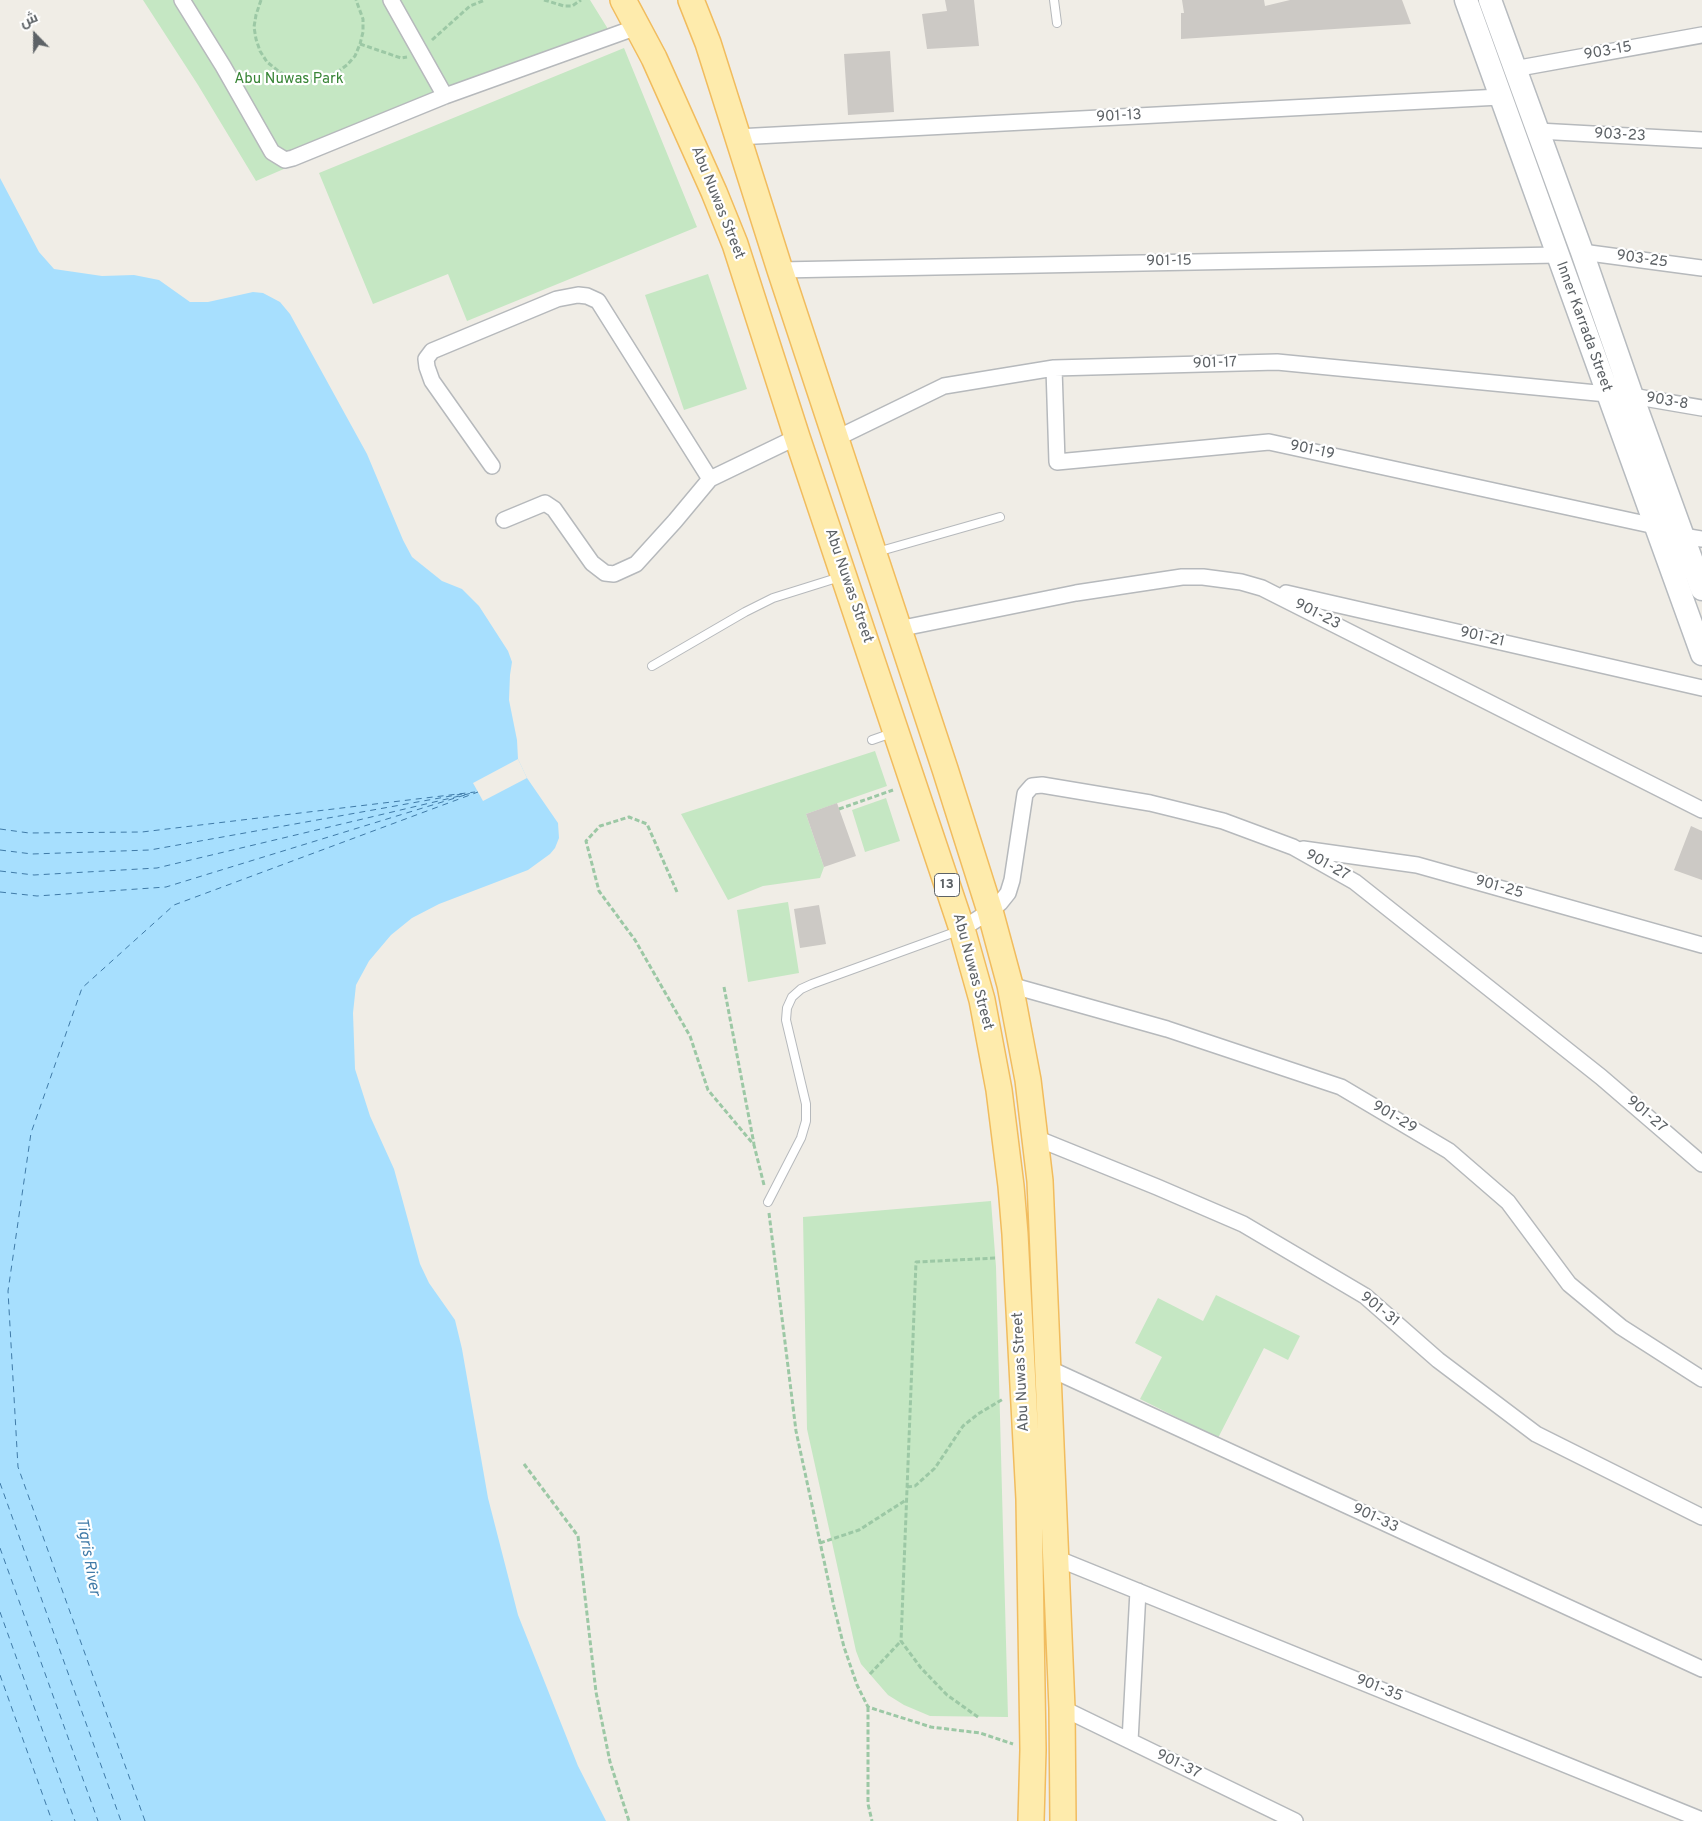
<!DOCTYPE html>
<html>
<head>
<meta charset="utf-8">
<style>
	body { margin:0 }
	#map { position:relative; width:1702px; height:1821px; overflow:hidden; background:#f0ede6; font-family:Overpass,Cairo,sans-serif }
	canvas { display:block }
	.north { position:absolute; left:10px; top:10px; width:50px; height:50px; -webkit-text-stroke:4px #fff; paint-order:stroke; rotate:338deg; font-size:14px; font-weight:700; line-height:20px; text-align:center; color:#5d6266 }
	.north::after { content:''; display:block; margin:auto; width:18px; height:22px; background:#5d6266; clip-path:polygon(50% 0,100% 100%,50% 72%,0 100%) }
</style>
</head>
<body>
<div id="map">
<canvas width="1702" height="1821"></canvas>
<div class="north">ش</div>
</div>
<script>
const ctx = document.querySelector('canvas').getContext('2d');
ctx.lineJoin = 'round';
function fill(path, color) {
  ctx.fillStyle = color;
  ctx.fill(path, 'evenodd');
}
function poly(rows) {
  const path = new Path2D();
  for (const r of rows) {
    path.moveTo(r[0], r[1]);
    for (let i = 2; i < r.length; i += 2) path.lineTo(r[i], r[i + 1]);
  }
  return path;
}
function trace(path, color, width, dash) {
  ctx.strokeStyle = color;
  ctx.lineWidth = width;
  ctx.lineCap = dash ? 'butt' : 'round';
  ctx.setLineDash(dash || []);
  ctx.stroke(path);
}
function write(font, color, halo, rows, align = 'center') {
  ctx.font = font + ' Overpass,sans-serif';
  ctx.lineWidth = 4.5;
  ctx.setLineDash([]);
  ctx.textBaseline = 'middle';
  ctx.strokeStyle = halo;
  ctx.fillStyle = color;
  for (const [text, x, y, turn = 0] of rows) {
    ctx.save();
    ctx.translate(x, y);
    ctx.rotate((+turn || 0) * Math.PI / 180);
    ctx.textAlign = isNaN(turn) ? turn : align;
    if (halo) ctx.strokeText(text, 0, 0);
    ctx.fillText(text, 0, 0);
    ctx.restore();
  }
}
fill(poly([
	[143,0,590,0,608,29,256,181,198,85],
	[624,48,697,227,467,321,448,274,373,304,319,173],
	[708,274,747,389,684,410,645,295],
	[875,751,887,786,806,814,824,867,820,878,763,886,728,900,681,814],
	[886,798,900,841,865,852,852,810],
	[788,902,799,973,748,982,737,910],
	[991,1201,996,1267,1008,1717,930,1716,904,1705,888,1695,861,1664,856,1651,807,1429,803,1217],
	[1216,1295,1300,1336,1288,1360,1264,1348,1218,1438,1140,1399,1162,1357,1135,1343,1158,1298,1203,1321]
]), '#c5e7c3');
fill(poly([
	[0,178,39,252,54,269,102,276,134,275,159,280,190,302,208,302,253,292,263,293,280,302,290,314,367,454,403,540,412,557,442,581,462,589,479,606,508,651,512,662,510,675,509,700,517,740,518,759,527,778,558,823,559,838,555,848,550,854,528,870,439,904,412,918,391,935,369,961,356,985,353,1013,355,1069,370,1116,394,1169,420,1264,429,1283,455,1320,462,1349,488,1498,518,1615,578,1766,606,1821,0,1821]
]), '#a7dffe');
fill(poly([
	[518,759,527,778,483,801,473,783]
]), '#f0ede6');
trace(poly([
	[0,829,29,833,142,832,475,792],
	[0,850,32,854,150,850,462,794],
	[0,871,34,875,157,868,472,793],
	[0,892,37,896,166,887,465,795],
	[0,1483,121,1821],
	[0,1548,98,1821],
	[0,1612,75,1821],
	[0,1675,52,1821],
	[145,1821,18,1467,8,1291,31,1133,82,988,174,905,478,792]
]), '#407ba8', 1, [6, 5]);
fill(poly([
	[945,0,974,0,979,46,927,49,922,14,947,11],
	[1182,0,1264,0,1265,6,1290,0,1402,0,1411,24,1181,39,1181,13,1184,13],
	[890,51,894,112,848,115,844,54],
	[837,803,856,856,824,867,806,814],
	[1691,826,1702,831,1702,880,1674,870],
	[819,905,826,944,800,948,794,909]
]), '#ccc9c5');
const service = poly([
	[1054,0,1057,23],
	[877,552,1000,517],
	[652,666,745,612,773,598,840,577],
	[872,740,892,733],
	[768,1202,801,1138,806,1121,806,1104,786,1020,787,1008,792,997,801,989,812,984,958,931]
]);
const minor = poly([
	[182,0,223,66,272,152,285,160,293,158,445,96,637,27],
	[391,0,445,96],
	[1514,69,1702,35],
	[1538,131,1702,140],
	[737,137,1500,97],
	[1582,252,1702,268],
	[780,270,1557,255],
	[1054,368,1057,462,1269,442,1655,526],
	[1632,396,1702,408],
	[835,439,944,386,1054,368,1277,362,1607,394],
	[492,466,432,381,427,367,426,359,432,351,557,299,578,295,587,296,598,301,710,479],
	[504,520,545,503,554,509,592,563,605,573,614,574,636,564,675,521,710,479,797,437],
	[1683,536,1702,539],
	[1286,593,1702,688],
	[898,629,1076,593,1182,577,1203,577,1241,582,1262,588,1702,810],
	[1303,849,1417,865,1702,945],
	[962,929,990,911,1000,903,1008,893,1012,880,1025,794,1032,786,1042,785,1150,803,1223,821,1293,847,1355,882,1601,1077,1702,1164],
	[1010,985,1167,1029,1341,1087,1449,1151,1508,1202,1569,1284,1621,1327,1702,1379],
	[1036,1138,1157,1187,1243,1224,1365,1296,1438,1360,1536,1434,1702,1517],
	[1048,1368,1702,1669],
	[1056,1558,1702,1820],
	[1062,1708,1295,1821],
	[1130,1741,1138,1591]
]);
const secondary = poly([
	[1466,0,1702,654],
	[1490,0,1582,252,1632,396,1702,589]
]);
const primary = poly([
	[623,0,654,58,714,192,735,244,797,437,962,929,982,1000,999,1090,1011,1186,1015,1234,1029,1499,1033,1750,1031,1821],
	[691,0,708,43,780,270,945,769,990,911,1010,985,1028,1080,1040,1181,1062,1708,1063,1821]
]);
trace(service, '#b6b9bc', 10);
trace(minor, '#b6b9bc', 18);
trace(secondary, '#b7bbbf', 25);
trace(primary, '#f1bc5e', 28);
trace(poly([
	[261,0,256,15,254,27,256,39,260,51,267,62,277,70,288,77,300,80,312,81,325,78,336,73,347,65,355,56,360,44,363,32,363,19,356,0],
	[544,0,564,6,572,6,581,0],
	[432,40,470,6,485,0],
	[360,44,401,58,407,57],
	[839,809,893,790],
	[677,892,647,824,629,817,600,826,586,841,599,891,635,940,690,1036,708,1090,754,1145,764,1185],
	[724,987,754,1144],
	[769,1213,796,1431,834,1607,844,1647,857,1685,868,1707,931,1727,980,1733,1013,1744],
	[524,1464,578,1536,596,1692,610,1762,629,1821],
	[907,1487,915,1486,935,1468,963,1426,978,1414,1003,1399],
	[820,1543,859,1530,906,1500],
	[870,1674,901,1641],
	[868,1707,868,1804,872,1821],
	[978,1717,947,1695,921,1668,901,1641,916,1262,995,1258]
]), '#9cc8a5', 3, [5, 2.5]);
trace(service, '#fff', 8);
trace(minor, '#fff', 15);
trace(secondary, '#fff', 22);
trace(primary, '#feebac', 25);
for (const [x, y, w] of [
	[947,885,25]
]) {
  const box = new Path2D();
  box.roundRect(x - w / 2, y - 11.5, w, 23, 4);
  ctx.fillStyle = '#fff';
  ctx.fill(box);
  trace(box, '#5d6266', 1);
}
write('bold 14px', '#5d6266', null, [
	["13",947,885]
]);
write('15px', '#5d6266', '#fff', [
	["903-15",1608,52,-10],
	["901-13",1119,117,-3],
	["903-23",1620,136,3],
	["Abu Nuwas Street",717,203,68],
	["903-25",1642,260,8],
	["901-15",1169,262,-1],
	["Inner Karrada Street",1583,327,70],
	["901-17",1215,364,-2],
	["903-8",1667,402,10],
	["901-19",1312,451,12],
	["Abu Nuwas Street",848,586,71],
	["901-23",1317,615,27],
	["901-21",1482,638,13],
	["901-27",1327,866,29],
	["901-25",1499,888,16],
	["Abu Nuwas Street",972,972,75],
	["901-27",1646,1115,41],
	["901-29",1394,1118,31],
	["901-31",1379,1310,39],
	["Abu Nuwas Street",1022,1372,-93],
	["901-33",1375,1519,25],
	["901-35",1379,1689,22],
	["901-37",1178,1765,26]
]);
write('15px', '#388536', '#fff', [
	["Abu Nuwas Park",289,80]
]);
write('italic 16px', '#407ba8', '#fff', [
	["Tigris River",87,1557,80]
]);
</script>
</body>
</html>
